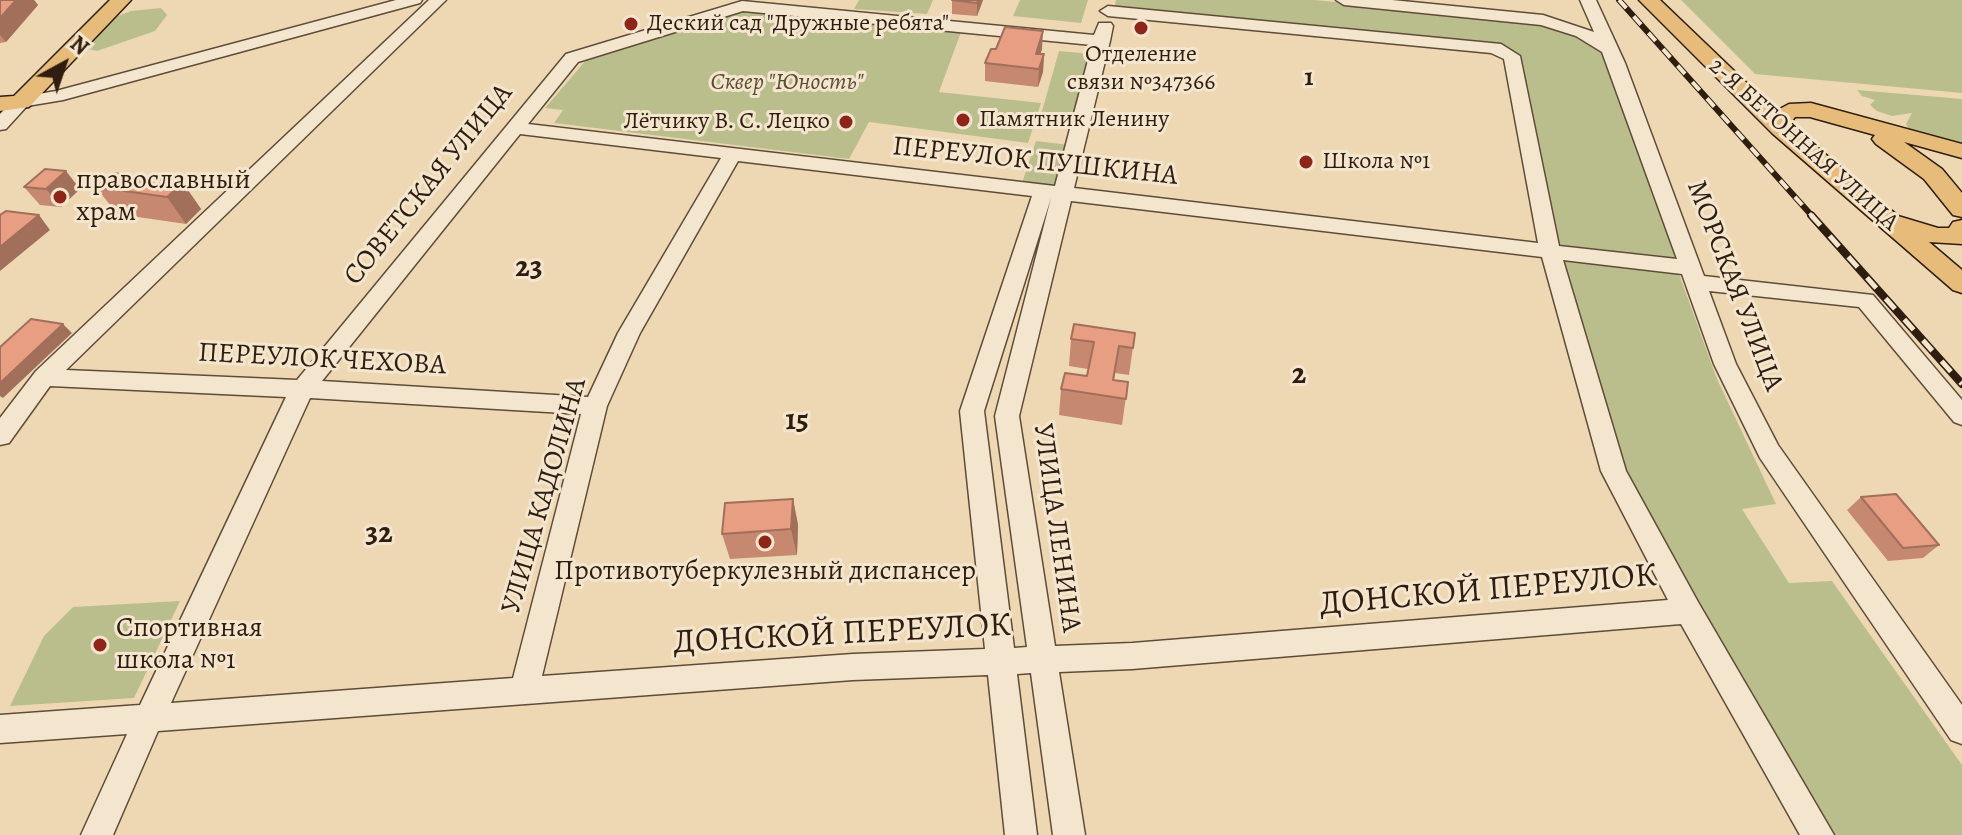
<!DOCTYPE html>
<html>
<head>
<meta charset="utf-8">
<style>
	body { margin:0 }
	#map { position:relative; width:1962px; height:835px; overflow:hidden; background:#eed8b4; font-family:Alegreya,serif }
	canvas { display:block }
	.north { position:absolute; left:24px; top:24px; width:80px; height:80px; -webkit-text-stroke:6px #f4e6ce; paint-order:stroke; rotate:40deg; font-size:22px; font-weight:700; line-height:32px; text-align:center; color:#2f1d0f }
	.north::after { content:''; display:block; margin:auto; width:28px; height:36px; background:#2f1d0f; clip-path:polygon(50% 0,100% 100%,50% 72%,0 100%) }
</style>
</head>
<body>
<div id="map">
<canvas width="1962" height="835"></canvas>
<div class="north">N</div>
</div>
<script>
const ctx = document.querySelector('canvas').getContext('2d');
ctx.lineJoin = 'round';
function fill(path, color) {
  ctx.fillStyle = color;
  ctx.fill(path, 'evenodd');
}
function poly(rows) {
  const path = new Path2D();
  for (const r of rows) {
    path.moveTo(r[0], r[1]);
    for (let i = 2; i < r.length; i += 2) path.lineTo(r[i], r[i + 1]);
  }
  return path;
}
function trace(path, color, width, dash) {
  ctx.strokeStyle = color;
  ctx.lineWidth = width;
  ctx.lineCap = dash ? 'butt' : 'round';
  ctx.setLineDash(dash || []);
  ctx.stroke(path);
}
function write(font, color, halo, rows, align = 'center') {
  ctx.font = font + ' Alegreya,serif';
  ctx.lineWidth = 6;
  ctx.setLineDash([]);
  ctx.textBaseline = 'middle';
  ctx.strokeStyle = halo;
  ctx.fillStyle = color;
  for (const [text, x, y, turn = 0] of rows) {
    ctx.save();
    ctx.translate(x, y);
    ctx.rotate((+turn || 0) * Math.PI / 180);
    ctx.textAlign = isNaN(turn) ? turn : align;
    if (halo) ctx.strokeText(text, 0, 0);
    ctx.fillText(text, 0, 0);
    ctx.restore();
  }
}
fill(poly([
	[859,0,933,0,927,14,854,9],
	[1020,0,1088,0,1081,23,1013,16],
	[1116,0,1315,0,1517,20,1565,31,1587,40,1602,52,1610,65,1677,262,1554,245,1509,50,1114,9],
	[1681,0,1962,0,1962,93,1755,74],
	[161,8,167,15,155,31,97,51,83,48,115,17,131,11],
	[745,11,961,32,939,92,1041,103,1028,143,869,122,849,159,554,123,563,110,545,108,587,59],
	[1059,51,1092,54,1075,122,1040,118],
	[1857,90,1962,99,1962,147,1913,137,1906,124,1912,113,1892,116,1877,111,1870,105,1875,100,1862,96],
	[1036,141,1069,145,1059,188,1022,183],
	[1555,256,1676,270,1679,274,1717,379,1776,504,1742,509,1789,583,1832,581,1962,765,1962,835,1832,835,1611,467],
	[180,601,134,698,10,706,44,636,73,607]
]), '#babe8c');
const minor = poly([
	[396,0,422,0,420,3,63,100,27,106,6,129,0,130,0,114,15,98,56,91,396,0],
	[429,0,446,0,66,370,297,380,566,54,742,1,1094,35,1099,23,1111,23,1113,26,1110,41,1074,188,1538,243,1504,59,1491,53,1108,16,1100,11,1108,6,1501,44,1520,56,1559,246,1677,259,1602,52,1576,36,1541,25,1344,5,1336,0,1392,0,1543,15,1594,32,1580,0,1596,0,1625,63,1704,276,1873,295,1962,400,1962,425,1954,422,1859,307,1709,291,1736,364,1778,445,1962,705,1962,744,1951,740,1760,458,1714,364,1682,274,1563,260,1626,471,1698,602,1834,835,1800,835,1681,624,1132,669,1059,672,1085,835,1053,835,1031,673,1017,674,1037,835,1005,835,988,675,853,680,158,731,113,835,81,835,127,734,0,743,0,715,140,705,286,397,50,386,9,443,0,445,0,418,36,371,429,0],
	[743,11,1092,45,1055,186,528,124,578,62,743,11],
	[520,134,721,158,618,333,588,397,322,381,520,134],
	[738,161,1032,196,960,411,985,649,853,654,542,676,607,406,640,333,738,161],
	[1051,198,995,416,1027,647,1014,648,984,411,1051,198],
	[1071,201,1542,257,1601,471,1668,600,1132,643,1055,646,1019,416,1071,201],
	[310,398,581,414,513,678,171,703,310,398]
]);
const major = poly([
	[110,0,131,0,29,107,0,111,0,97,14,96,110,0],
	[1639,0,1660,0,1776,111,1789,104,1811,103,1962,144,1962,158,1904,142,1942,169,1962,193,1962,217,1953,215,1924,179,1876,144,1872,139,1875,135,1810,117,1795,117,1792,121,1792,126,1898,216,1938,228,1949,228,1953,222,1962,220,1962,244,1929,242,1962,270,1962,293,1953,290,1772,133,1639,0]
]);
trace(minor, '#5f4c38', 3);
trace(major, '#2f1d0f', 3);
fill(minor, '#f4e6ce');
fill(major, '#e7bc7a');
const railFar1 = poly([
	[1619,0,1813,217]
]);
const rail = poly([
	[1811,215,1962,384]
]);
trace(railFar1, '#2f1d0f', 6);
trace(rail, '#2f1d0f', 8);
trace(railFar1, '#f4e6ce', 4, [11]);
trace(rail, '#f4e6ce', 5, [14]);
fill(poly([
	[0,0,34,0,38,5,6,42,0,43],
	[952,0,983,0,977,16,952,14],
	[1042,49,1040,54,1044,54,1043,72,1038,87,985,81,985,63],
	[183,183,201,209,186,224,117,214,96,187],
	[24,187,80,189,61,207,40,205],
	[1135,333,1129,375,1115,373,1114,380,1128,382,1122,425,1059,415,1061,389,1087,376,1088,369,1069,366,1071,339],
	[1861,497,1939,545,1923,558,1888,561,1847,510],
	[793,499,798,525,797,555,730,559,722,534]
]), '#c78870');
fill(poly([
	[16,0,34,0,38,5,6,42,0,35,0,18],
	[978,0,983,0,977,16,977,3],
	[1043,31,1042,49,1035,72,1036,54],
	[1044,54,1043,72,1038,87,1039,69],
	[66,171,80,189,61,207,46,189],
	[183,183,201,209,186,224,167,197],
	[39,215,50,230,0,271,0,247],
	[63,324,72,333,3,398,0,396,0,383],
	[793,499,798,525,797,555,791,529]
]), '#a26f5b');
const building = poly([
	[0,0,16,0,0,18,0,0],
	[952,0,978,0,977,3,952,0],
	[1005,27,1043,31,1036,54,1044,54,1039,69,985,63,991,49,996,49,1005,27],
	[45,169,66,171,46,189,24,187,45,169],
	[113,173,183,183,167,197,96,187,113,173],
	[6,211,39,215,0,247,0,215,6,211],
	[31,319,63,324,0,383,0,347,31,319],
	[1074,324,1135,333,1133,348,1119,346,1113,380,1128,382,1126,399,1061,389,1065,373,1087,376,1094,342,1071,339,1074,324],
	[1896,494,1939,545,1903,548,1861,497,1896,494],
	[793,499,791,529,722,534,725,503,793,499]
]);
fill(building, '#e79e82');
trace(building, '#a26f5b', 2);
for (const [x, y, r, color] of [
	[631,24,8,"#8f2418"],
	[1141,28,8,"#8f2418"],
	[963,120,8,"#8f2418"],
	[846,122,8,"#8f2418"],
	[1306,162,8,"#8f2418"],
	[60,197,8,"#8f2418"],
	[765,542,8,"#8f2418"],
	[100,645,8,"#8f2418"]
]) {
  const dot = new Path2D();
  dot.arc(x, y, r, 0, 2 * Math.PI);
  ctx.fillStyle = color;
  ctx.fill(dot);
  trace(dot, '#f4e6ce', 3);
}
write('24px', '#2f1d0f', '#f4e6ce', [
	["Деский сад \"Дружные ребята\"",647,24],
	["Отделение",1141,55,"center"],
	["связи №347366",1141,83,"center"],
	["Памятник Ленину",979,120],
	["Лётчику В. С. Лецко",830,122,"right"],
	["Школа №1",1322,162]
], 'left');
write('italic 24px', '#594d34', '#f4e6ce', [
	["Сквер \"Юность\"",787,83]
]);
write('24px', '#2f1d0f', '#f4e6ce', [
	["2-Я БЕТОННАЯ УЛИЦА",1803,145,42]
]);
write('bold 26px', '#2f1d0f', '#f4e6ce', [
	["1",1309,79]
]);
write('28px', '#2f1d0f', '#f4e6ce', [
	["ПЕРЕУЛОК ПУШКИНА",1035,162,6],
	["СОВЕТСКАЯ УЛИЦА",429,185,-51],
	["МОРСКАЯ УЛИЦА",1734,286,69],
	["ПЕРЕУЛОК ЧЕХОВА",322,360,3],
	["УЛИЦА КАДОЛИНА",545,496,-74],
	["УЛИЦА ЛЕНИНА",1056,528,82]
]);
write('28px', '#2f1d0f', '#f4e6ce', [
	["православный",76,181],
	["храм",76,213],
	["Противотуберкулезный диспансер",765,572,"center"],
	["Спортивная",116,629],
	["школа №1",116,661]
], 'left');
write('bold 30px', '#2f1d0f', '#f4e6ce', [
	["23",529,269],
	["2",1299,376],
	["15",797,422],
	["32",379,535]
]);
write('34px', '#2f1d0f', '#f4e6ce', [
	["ДОНСКОЙ ПЕРЕУЛОК",1488,591,-5],
	["ДОНСКОЙ ПЕРЕУЛОК",842,635,-3]
]);
</script>
</body>
</html>
